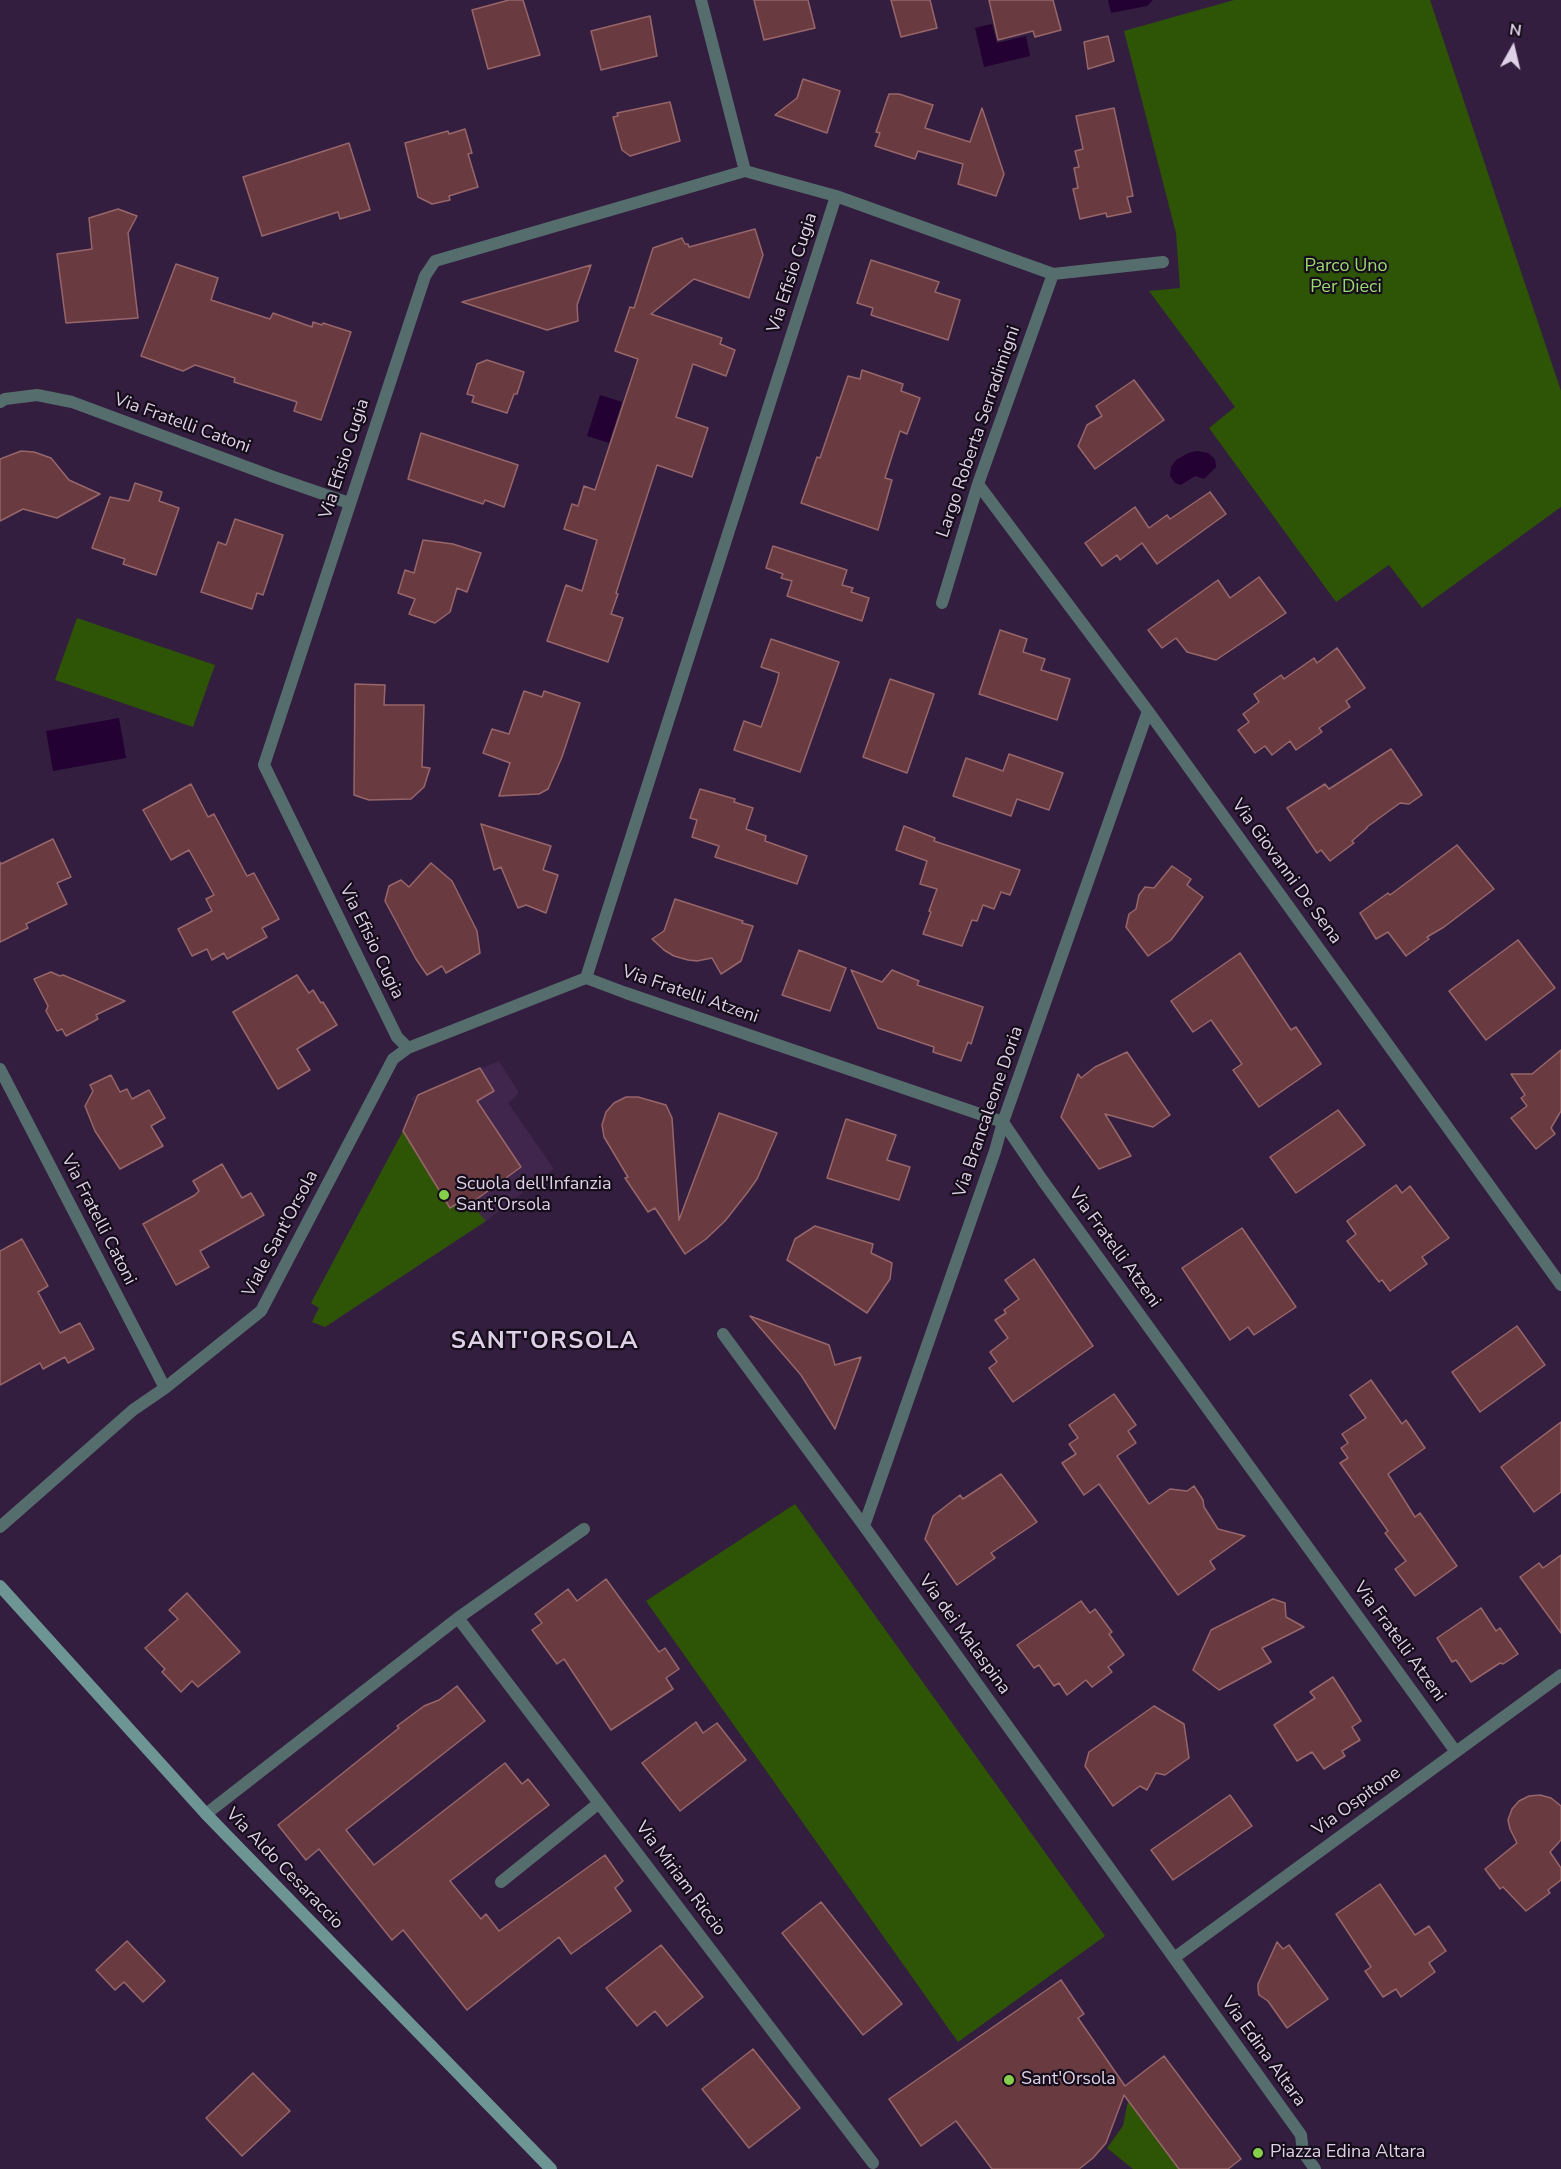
<!DOCTYPE html>
<html>
<head>
<meta charset="utf-8">
<style>
	body { margin:0 }
	#map { position:relative; width:1561px; height:2169px; overflow:hidden; background:#341e3f; font-family:"Nunito Sans",sans-serif }
	canvas { display:block }
	.north { position:absolute; left:1483px; top:18px; width:60px; height:60px; -webkit-text-stroke:4px #160d1b; paint-order:stroke; rotate:8deg; font-size:16px; font-weight:700; line-height:24px; text-align:center; color:#ded0e6 }
	.north::after { content:''; display:block; margin:auto; width:21px; height:27px; background:#ded0e6; clip-path:polygon(50% 0,100% 100%,50% 72%,0 100%) }
</style>
</head>
<body>
<div id="map">
<canvas width="1561" height="2169"></canvas>
<div class="north">N</div>
</div>
<script>
const ctx = document.querySelector('canvas').getContext('2d');
ctx.lineJoin = 'round';
function fill(path, color) {
  ctx.fillStyle = color;
  ctx.fill(path, 'evenodd');
}
function poly(rows) {
  const path = new Path2D();
  for (const r of rows) {
    path.moveTo(r[0], r[1]);
    for (let i = 2; i < r.length; i += 2) path.lineTo(r[i], r[i + 1]);
  }
  return path;
}
function trace(path, color, width, dash) {
  ctx.strokeStyle = color;
  ctx.lineWidth = width;
  ctx.lineCap = dash ? 'butt' : 'round';
  ctx.setLineDash(dash || []);
  ctx.stroke(path);
}
function write(font, color, halo, rows, align = 'center') {
  ctx.font = font + ' "Nunito Sans",sans-serif';
  ctx.lineWidth = 4.5;
  ctx.setLineDash([]);
  ctx.textBaseline = 'middle';
  ctx.strokeStyle = halo;
  ctx.fillStyle = color;
  for (const [text, x, y, turn = 0] of rows) {
    ctx.save();
    ctx.translate(x, y);
    ctx.rotate((+turn || 0) * Math.PI / 180);
    ctx.textAlign = isNaN(turn) ? turn : align;
    if (halo) ctx.strokeText(text, 0, 0);
    ctx.fillText(text, 0, 0);
    ctx.restore();
  }
}
fill(poly([
	[499,1061,519,1093,508,1103,554,1169,486,1221,325,1327,312,1322,319,1308,311,1303,403,1131,411,1113,419,1112,411,1098]
]), '#40264d');
fill(poly([
	[1234,0,1430,0,1561,391,1561,507,1422,608,1389,565,1336,602,1209,428,1235,407,1149,291,1180,288,1176,233,1124,31],
	[77,618,215,665,193,727,55,680],
	[403,1131,450,1207,466,1198,486,1221,325,1327,312,1322,319,1308,311,1303],
	[795,1504,1105,1936,958,2042,646,1601],
	[1128,2101,1179,2169,1133,2169,1107,2148,1123,2126]
]), '#2e5406');
fill(poly([
	[1108,0,1153,0,1147,6,1111,13],
	[992,24,997,43,1026,36,1030,56,984,67,975,28],
	[600,395,622,402,609,443,587,436],
	[1197,451,1208,453,1215,459,1216,467,1204,479,1195,476,1181,485,1175,483,1170,476,1171,467,1176,460,1188,453],
	[119,718,126,758,53,771,46,731]
]), '#230132');
const building = poly([
	[509,0,523,0,540,55,488,69,472,10,509,0],
	[754,0,808,0,815,28,764,40,754,0],
	[891,0,930,0,937,28,901,37,891,0],
	[989,0,1053,0,1061,30,1035,37,1033,31,998,40,989,0],
	[650,16,657,56,601,70,591,31,650,16],
	[1108,36,1114,61,1088,69,1084,42,1108,36],
	[803,79,840,91,827,133,775,115,797,98,803,79],
	[889,94,899,94,933,105,925,128,970,142,982,108,1004,174,996,196,958,184,963,164,918,151,915,159,875,146,880,133,876,132,889,94],
	[670,102,680,141,630,156,622,150,613,117,618,116,617,113,670,102],
	[1114,108,1133,196,1127,197,1131,212,1107,217,1106,213,1080,219,1073,189,1078,188,1074,168,1079,167,1075,151,1083,149,1076,116,1114,108],
	[465,129,472,153,468,154,478,187,449,196,450,200,432,204,418,197,405,143,448,131,449,134,465,129],
	[349,143,370,210,340,219,338,212,262,236,243,177,349,143],
	[118,209,137,216,128,233,138,318,66,323,57,254,92,249,89,218,118,209],
	[755,229,763,255,749,298,694,279,651,314,722,338,720,344,735,350,726,376,693,364,676,417,708,428,692,477,657,465,616,593,618,594,611,614,623,618,608,662,547,641,566,585,582,591,597,540,564,529,572,504,578,506,584,486,595,490,638,359,615,351,630,307,634,308,653,248,682,238,685,244,688,244,689,247,755,229],
	[871,260,939,282,935,292,960,300,948,340,871,315,873,308,857,303,871,260],
	[176,264,218,278,211,300,270,319,273,313,312,327,313,322,322,325,323,323,351,332,321,420,294,411,297,402,234,382,235,378,195,365,183,371,141,356,176,264],
	[591,265,577,305,578,321,547,330,462,302,591,265],
	[487,360,524,372,517,394,514,394,507,413,472,402,474,396,467,394,477,364,487,360],
	[862,370,903,384,901,391,920,398,907,434,900,431,885,478,892,480,878,530,801,503,817,457,820,458,848,376,860,379,862,370],
	[1134,380,1164,420,1095,469,1078,446,1087,425,1102,416,1096,406,1134,380],
	[421,433,518,465,504,507,485,500,483,504,408,479,421,433],
	[21,451,34,452,51,458,69,480,100,494,57,518,23,509,0,521,0,459,21,451],
	[135,483,162,492,159,501,179,508,156,575,123,564,125,559,92,548,110,497,129,501,135,483],
	[1210,492,1226,514,1157,564,1142,543,1120,560,1117,555,1102,566,1085,543,1135,507,1149,528,1167,515,1170,519,1210,492],
	[235,519,283,535,263,595,257,593,252,609,201,592,218,542,226,545,235,519],
	[423,540,453,544,481,553,467,592,457,588,450,612,435,623,409,614,415,599,398,593,405,570,414,573,423,540],
	[773,546,847,570,842,585,853,588,851,592,869,598,862,621,787,596,792,581,781,578,783,574,766,568,773,546],
	[1259,577,1286,613,1216,660,1187,652,1176,638,1162,648,1148,630,1218,580,1230,598,1259,577],
	[1000,630,1027,639,1023,652,1045,659,1041,670,1070,679,1057,720,979,694,1000,630],
	[771,639,839,662,800,772,734,750,744,721,761,727,777,682,779,673,761,667,771,639],
	[1337,648,1365,688,1346,701,1350,707,1319,728,1322,732,1296,750,1290,741,1272,755,1265,746,1255,753,1238,730,1249,722,1243,714,1259,702,1254,694,1281,675,1284,679,1314,658,1317,663,1337,648],
	[890,679,934,694,907,773,863,757,890,679],
	[355,684,385,685,384,705,424,705,422,767,430,768,424,787,411,799,369,800,354,795,355,684],
	[524,691,542,697,544,691,580,703,562,757,548,789,539,794,499,796,510,763,483,753,492,729,509,734,524,691],
	[1391,749,1422,795,1409,804,1400,803,1367,827,1367,828,1352,841,1354,843,1330,861,1321,850,1317,853,1287,808,1325,784,1329,789,1391,749],
	[1009,754,1063,773,1049,810,1017,799,1011,816,953,796,966,758,1003,771,1009,754],
	[191,784,208,817,214,814,247,876,254,873,279,919,262,928,267,937,227,959,224,953,212,960,207,949,192,956,178,929,212,911,206,899,214,895,189,850,171,860,143,810,191,784],
	[700,789,735,799,734,802,753,808,746,829,766,836,765,841,807,856,797,884,715,857,719,846,692,837,697,820,690,818,700,789],
	[481,824,551,846,543,870,558,875,546,913,526,905,518,908,501,867,494,870,481,824],
	[904,826,935,838,934,841,1020,870,1010,895,1001,892,994,909,983,905,977,921,972,920,962,946,923,934,931,912,929,911,937,889,920,884,927,861,896,850,904,826],
	[53,839,71,877,57,883,67,904,26,924,28,928,0,942,0,862,1,864,53,839],
	[1457,845,1494,889,1444,927,1427,937,1429,939,1406,956,1388,932,1376,939,1360,913,1388,893,1390,895,1457,845],
	[431,863,452,881,477,931,480,953,446,973,442,966,427,975,416,959,385,901,389,886,401,880,409,887,431,863],
	[1172,866,1191,879,1187,885,1203,897,1171,940,1148,956,1126,927,1129,914,1136,909,1139,895,1145,887,1154,888,1172,866],
	[675,899,743,921,742,923,753,926,741,961,721,974,712,958,697,961,688,960,674,956,664,950,652,939,664,931,675,899],
	[1518,940,1555,988,1486,1040,1449,991,1518,940],
	[799,950,846,968,830,1011,782,995,799,950],
	[1240,953,1291,1030,1296,1027,1321,1064,1259,1107,1233,1070,1242,1064,1211,1020,1193,1032,1171,1001,1240,953],
	[851,970,882,982,892,970,919,981,917,985,983,1007,971,1044,968,1042,961,1061,933,1052,934,1047,878,1028,851,970],
	[51,972,60,976,63,975,125,1001,96,1015,98,1019,66,1036,62,1029,57,1031,46,1011,48,1006,34,979,51,972],
	[297,975,309,993,313,990,321,1003,323,1002,337,1025,297,1049,310,1070,278,1089,233,1012,297,975],
	[1561,1050,1561,1111,1551,1128,1555,1134,1536,1149,1511,1118,1527,1106,1521,1098,1525,1095,1511,1074,1532,1074,1561,1050],
	[1127,1052,1170,1115,1153,1127,1105,1114,1131,1156,1099,1169,1061,1117,1078,1074,1081,1078,1095,1067,1127,1052],
	[480,1068,494,1091,477,1101,521,1167,470,1204,466,1198,450,1208,403,1131,418,1095,480,1068],
	[111,1075,120,1092,127,1089,132,1099,149,1090,165,1118,151,1126,163,1146,120,1169,95,1131,85,1106,93,1091,90,1085,111,1075],
	[626,1097,638,1097,666,1105,672,1118,679,1220,719,1113,777,1133,757,1179,747,1193,725,1221,706,1239,685,1254,655,1208,648,1212,625,1178,628,1177,604,1137,602,1125,606,1112,614,1103,626,1097],
	[1338,1110,1365,1145,1296,1193,1270,1157,1338,1110],
	[846,1119,896,1135,887,1160,910,1167,899,1200,827,1178,846,1119],
	[222,1164,242,1198,251,1193,264,1215,200,1251,209,1267,176,1285,143,1224,195,1195,199,1191,193,1181,222,1164],
	[1396,1185,1402,1193,1410,1186,1449,1238,1422,1257,1427,1264,1390,1291,1382,1280,1379,1282,1347,1241,1356,1234,1347,1221,1396,1185],
	[815,1226,873,1244,871,1253,892,1263,890,1279,867,1313,787,1260,795,1239,815,1226],
	[1242,1228,1296,1307,1254,1335,1248,1327,1230,1340,1182,1268,1242,1228],
	[22,1239,48,1286,38,1292,60,1333,80,1323,94,1349,68,1363,65,1357,43,1369,40,1363,0,1385,0,1251,22,1239],
	[1034,1259,1093,1346,1013,1402,989,1368,997,1362,990,1352,1008,1338,995,1320,1006,1313,1004,1310,1019,1299,1005,1280,1034,1259],
	[750,1316,829,1345,835,1365,861,1357,835,1429,801,1375,750,1316],
	[1517,1326,1545,1365,1480,1412,1452,1372,1517,1326],
	[1371,1380,1402,1424,1406,1420,1425,1448,1388,1474,1415,1517,1420,1513,1457,1566,1415,1596,1395,1569,1406,1561,1385,1533,1388,1531,1340,1463,1348,1458,1341,1448,1348,1443,1342,1434,1366,1418,1350,1395,1371,1380],
	[1114,1394,1136,1425,1128,1431,1136,1443,1117,1456,1149,1504,1170,1489,1187,1491,1194,1486,1203,1500,1204,1507,1218,1529,1245,1536,1210,1561,1215,1569,1178,1595,1099,1484,1084,1495,1062,1463,1076,1454,1069,1444,1078,1438,1069,1425,1114,1394],
	[1561,1422,1561,1492,1534,1512,1501,1467,1561,1422],
	[1001,1474,1037,1522,991,1553,995,1558,957,1585,925,1539,933,1516,960,1495,963,1499,1001,1474],
	[1561,1555,1561,1633,1520,1577,1539,1563,1543,1568,1561,1555],
	[606,1579,659,1652,665,1648,679,1669,666,1678,673,1689,611,1730,564,1659,557,1664,532,1630,542,1623,535,1614,568,1589,577,1601,606,1579],
	[187,1593,240,1652,198,1687,192,1681,181,1692,162,1672,165,1669,145,1648,178,1619,169,1610,187,1593],
	[1273,1599,1285,1603,1286,1617,1304,1627,1262,1648,1271,1662,1219,1690,1193,1670,1211,1630,1273,1599],
	[1081,1601,1090,1613,1095,1609,1112,1632,1109,1634,1124,1655,1108,1667,1112,1672,1092,1687,1086,1680,1067,1695,1059,1683,1054,1686,1039,1665,1034,1668,1017,1645,1081,1601],
	[1481,1608,1496,1631,1500,1628,1518,1654,1503,1664,1500,1663,1471,1682,1456,1660,1452,1662,1437,1638,1481,1608],
	[1333,1677,1361,1721,1352,1727,1360,1740,1342,1751,1345,1756,1324,1769,1312,1752,1297,1761,1274,1725,1315,1698,1310,1692,1333,1677],
	[457,1686,485,1721,346,1830,374,1865,505,1763,522,1784,528,1779,549,1805,450,1881,481,1919,486,1914,499,1931,605,1855,623,1881,615,1888,631,1911,571,1954,559,1937,467,2010,403,1930,392,1940,319,1849,306,1860,278,1825,399,1728,397,1726,424,1706,439,1700,457,1686],
	[1154,1706,1184,1724,1189,1758,1165,1775,1156,1773,1147,1790,1140,1786,1113,1806,1085,1766,1089,1752,1154,1706],
	[696,1722,703,1733,717,1723,746,1760,680,1811,642,1763,696,1722],
	[1230,1795,1252,1826,1173,1880,1151,1850,1230,1795],
	[1540,1795,1551,1798,1561,1806,1561,1840,1550,1852,1561,1868,1561,1880,1548,1890,1550,1893,1526,1911,1503,1887,1500,1889,1485,1869,1517,1843,1510,1829,1508,1820,1512,1809,1519,1801,1529,1796,1540,1795],
	[1380,1884,1415,1935,1429,1926,1446,1951,1429,1963,1435,1972,1401,1997,1396,1989,1383,1997,1365,1971,1371,1967,1336,1914,1380,1884],
	[821,1902,902,2004,863,2035,782,1933,821,1902],
	[127,1941,165,1981,143,2002,124,1982,115,1990,96,1970,127,1941],
	[1277,1942,1283,1949,1289,1945,1328,1999,1287,2028,1268,2001,1259,1995,1258,1989,1258,1984,1277,1942],
	[661,1945,703,1997,667,2026,655,2011,637,2026,606,1988,661,1945],
	[1061,1980,1084,2014,1078,2018,1125,2086,1164,2056,1241,2159,1228,2169,1179,2169,1124,2095,1106,2143,1093,2158,1079,2169,992,2169,956,2121,921,2146,889,2099,1061,1980],
	[753,2049,800,2108,749,2148,702,2089,753,2049],
	[253,2073,290,2111,242,2156,206,2118,253,2073]
]);
fill(building, '#693b40');
trace(building, '#97666a', 1.5);
trace(poly([
	[701,0,745,171],
	[0,402,5,399,37,395,72,402,274,477,349,503],
	[978,484,1148,711,1561,1285],
	[942,603,978,484,1053,274],
	[586,978,626,993,1003,1122,1043,1181,1456,1752],
	[586,978,836,196],
	[408,1048,397,1037,264,765,425,276,435,261,745,171,836,196,1053,274,1163,262],
	[0,1069,165,1388],
	[723,1334,864,1526,1301,2135,1303,2152,1315,2169],
	[864,1526,995,1151,1003,1122,1148,711],
	[0,1527,133,1410,165,1388,261,1311,393,1059,408,1048,586,978],
	[458,1618,584,1529],
	[206,1814,458,1618,873,2163],
	[501,1882,599,1803],
	[1174,1958,1561,1675]
]), '#556e6d', 12);
trace(poly([
	[0,1586,206,1814,551,2169]
]), '#6d9593', 12);
for (const [x, y, r, color] of [
	[444,1195,6,"#86cf4b"],
	[1009,2080,6,"#86cf4b"],
	[1258,2153,6,"#86cf4b"]
]) {
  const dot = new Path2D();
  dot.arc(x, y, r, 0, 2 * Math.PI);
  ctx.fillStyle = color;
  ctx.fill(dot);
  trace(dot, '#160d1b', 2);
}
write('18px', '#9cd871', '#160d1b', [
	["Parco Uno",1346,267],
	["Per Dieci",1346,288]
]);
write('18px', '#ded0e6', '#160d1b', [
	["Via Efisio Cugia",793,273,-72],
	["Via Fratelli Catoni",182,424,20],
	["Largo Roberta Serradimigni",979,432,-71],
	["Via Efisio Cugia",345,459,-72],
	["Via Giovanni De Sena",1286,872,54],
	["Via Efisio Cugia",371,942,64],
	["Via Fratelli Atzeni",690,995,19],
	["Via Brancaleone Doria",989,1112,-71],
	["Via Fratelli Catoni",98,1220,63],
	["Viale Sant'Orsola",281,1234,-62],
	["Via Fratelli Atzeni",1114,1248,54],
	["Via dei Malaspina",964,1635,54],
	["Via Fratelli Atzeni",1399,1642,54],
	["Via Ospitone",1357,1802,-36],
	["Via Aldo Cesaraccio",284,1869,46],
	["Via Miriam Riccio",680,1879,53],
	["Via Edina Altara",1263,2052,54]
]);
write('18px', '#ded0e6', '#160d1b', [
	["Scuola dell'Infanzia",456,1185],
	["Sant'Orsola",456,1206],
	["Sant'Orsola",1021,2080],
	["Piazza Edina Altara",1270,2153]
], 'left');
ctx.letterSpacing = '1.5px';
write('bold 24px', '#ded0e6', '#160d1b', [
	["SANT'ORSOLA",545,1342]
]);
ctx.letterSpacing = '0px';
</script>
</body>
</html>
